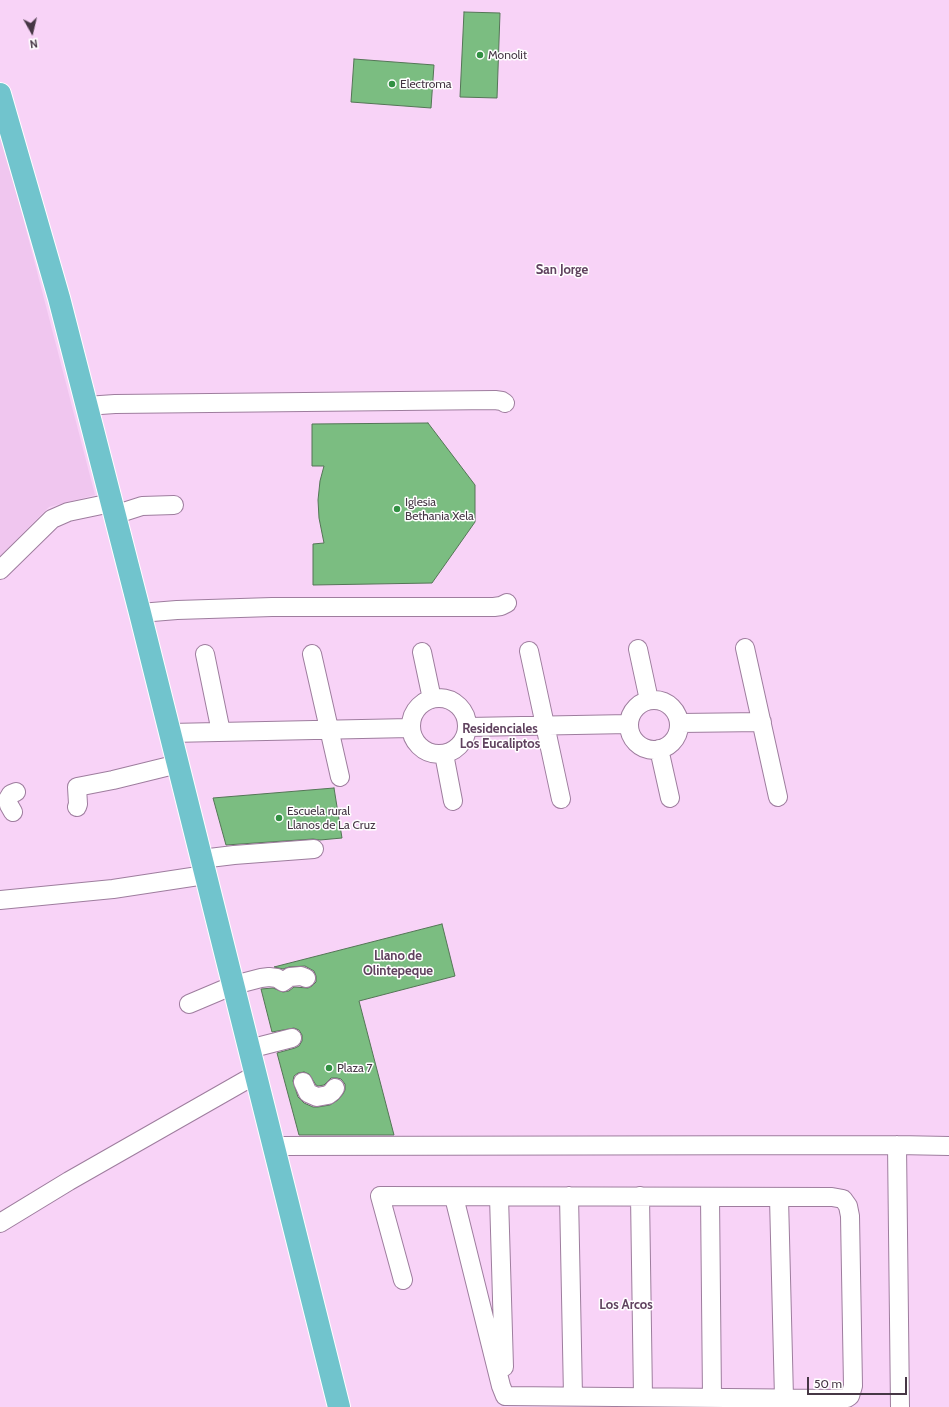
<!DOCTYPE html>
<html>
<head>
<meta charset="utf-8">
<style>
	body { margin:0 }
	#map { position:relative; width:949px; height:1407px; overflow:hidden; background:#f8d3f7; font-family:Cabin,sans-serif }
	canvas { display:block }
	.north { position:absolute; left:12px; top:12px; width:40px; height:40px; -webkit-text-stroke:3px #fff; paint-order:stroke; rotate:172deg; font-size:11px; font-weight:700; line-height:16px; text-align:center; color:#463745 }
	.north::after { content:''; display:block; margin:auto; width:14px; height:18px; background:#463745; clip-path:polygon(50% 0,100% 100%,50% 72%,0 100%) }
	.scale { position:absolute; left:807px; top:1377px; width:100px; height:18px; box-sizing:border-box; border:2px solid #463745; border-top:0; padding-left:5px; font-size:12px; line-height:14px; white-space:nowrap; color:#463745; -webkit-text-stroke:3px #fff; paint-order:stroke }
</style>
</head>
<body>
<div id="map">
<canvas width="949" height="1407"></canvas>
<div class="north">N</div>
<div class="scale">50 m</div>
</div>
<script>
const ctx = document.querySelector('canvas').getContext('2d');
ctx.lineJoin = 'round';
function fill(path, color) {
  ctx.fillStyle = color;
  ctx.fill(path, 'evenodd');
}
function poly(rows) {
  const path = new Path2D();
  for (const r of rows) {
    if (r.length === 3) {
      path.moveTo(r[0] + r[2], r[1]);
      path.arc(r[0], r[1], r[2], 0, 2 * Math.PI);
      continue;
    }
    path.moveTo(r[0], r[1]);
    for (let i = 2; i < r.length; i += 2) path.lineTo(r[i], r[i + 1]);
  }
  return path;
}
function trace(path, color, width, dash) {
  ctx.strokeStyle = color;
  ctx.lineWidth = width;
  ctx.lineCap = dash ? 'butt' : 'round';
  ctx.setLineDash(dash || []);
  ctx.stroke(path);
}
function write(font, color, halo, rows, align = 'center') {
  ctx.font = font + ' Cabin,sans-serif';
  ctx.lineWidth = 3;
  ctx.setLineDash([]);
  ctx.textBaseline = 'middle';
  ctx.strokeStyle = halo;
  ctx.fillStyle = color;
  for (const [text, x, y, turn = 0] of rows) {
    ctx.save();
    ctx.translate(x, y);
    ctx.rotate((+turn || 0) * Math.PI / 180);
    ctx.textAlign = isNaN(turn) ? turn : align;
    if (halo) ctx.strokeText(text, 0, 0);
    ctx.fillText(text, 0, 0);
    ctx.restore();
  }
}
fill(poly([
	[0,129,95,495,49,507,0,556]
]), '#f0c6ef');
const building = poly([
	[464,12,500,13,497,98,460,97,464,12],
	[354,59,434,65,431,108,351,102,354,59],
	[428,423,475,485,475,522,432,583,313,585,313,544,324,543,319,518,318,500,320,481,324,466,312,466,312,424,428,423],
	[334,788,342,838,320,840,313,839,226,845,213,798,334,788],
	[442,924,455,976,359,1001,394,1135,299,1135,277,1053,295,1048,299,1046,302,1041,302,1035,299,1030,294,1028,272,1032,261,989,273,988,283,992,289,991,294,987,308,988,312,986,316,982,316,976,314,971,305,966,289,967,283,969,274,967,442,924],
	[304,1072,309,1074,316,1085,318,1086,324,1085,331,1078,337,1078,341,1079,345,1084,345,1090,343,1094,338,1100,330,1105,318,1107,313,1107,304,1103,298,1097,293,1081,294,1076,298,1073,304,1072]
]);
fill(building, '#7bbd81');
trace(building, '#547556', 1);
const minor = poly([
	[86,406,115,404,495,400,502,401,505,403],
	[114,515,142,506,174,505],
	[0,570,52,519,68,512,111,503],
	[140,613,177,610,272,607,494,607,501,606,507,603],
	[745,648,778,797],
	[638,649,649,700],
	[529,651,561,799],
	[422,652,432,699],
	[205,654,221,732],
	[312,654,340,777],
	[439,726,28],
	[654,725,25],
	[680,723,762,722],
	[468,727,629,724],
	[170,733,410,728],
	[659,749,670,798],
	[444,754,453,801],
	[77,807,78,804,77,787,113,780,178,764],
	[13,812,9,805,8,799,11,794,16,792],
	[201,859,234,855,314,849],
	[0,900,113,889,205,875],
	[189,1004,234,985,261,978,269,977,277,978,283,982,290,977,301,976,306,978],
	[249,1049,292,1038],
	[303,1082,308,1093,317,1097,328,1095,332,1092,335,1088],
	[897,1145,900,1407],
	[273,1146,897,1145,949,1146],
	[569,1196,573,1396],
	[640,1196,643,1397],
	[454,1197,501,1386,505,1396],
	[499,1197,504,1367],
	[710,1197,712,1398],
	[779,1198,784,1398],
	[0,1223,69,1181,255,1075],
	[403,1280,380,1196,832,1197,843,1199,848,1206,850,1216,853,1386,850,1396,847,1398,836,1399,505,1396]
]);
const major = poly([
	[0,94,59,298,140,613,339,1407]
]);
trace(minor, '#9e7d9e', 20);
trace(major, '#fff', 24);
trace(minor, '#fff', 18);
trace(major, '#71c4cd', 22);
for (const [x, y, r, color] of [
	[480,55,4,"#329043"],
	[392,84,4,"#329043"],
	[397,509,4,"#329043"],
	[279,818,4,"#329043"],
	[329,1068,4,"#329043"]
]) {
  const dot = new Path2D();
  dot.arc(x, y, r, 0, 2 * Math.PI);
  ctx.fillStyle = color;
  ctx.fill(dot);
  trace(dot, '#fff', 1.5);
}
write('12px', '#463745', '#fff', [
	["Monolit",488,55],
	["Electroma",400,84],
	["Iglesia",405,502],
	["Bethania Xela",405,516],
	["Escuela rural",287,811],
	["Llanos de La Cruz",287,825],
	["Plaza 7",337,1068]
], 'left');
write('bold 13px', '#60425f', '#fff', [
	["San Jorge",562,270],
	["Residenciales",500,729],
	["Los Eucaliptos",500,744],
	["Llano de",398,956],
	["Olintepeque",398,971],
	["Los Arcos",626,1305]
]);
</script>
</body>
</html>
